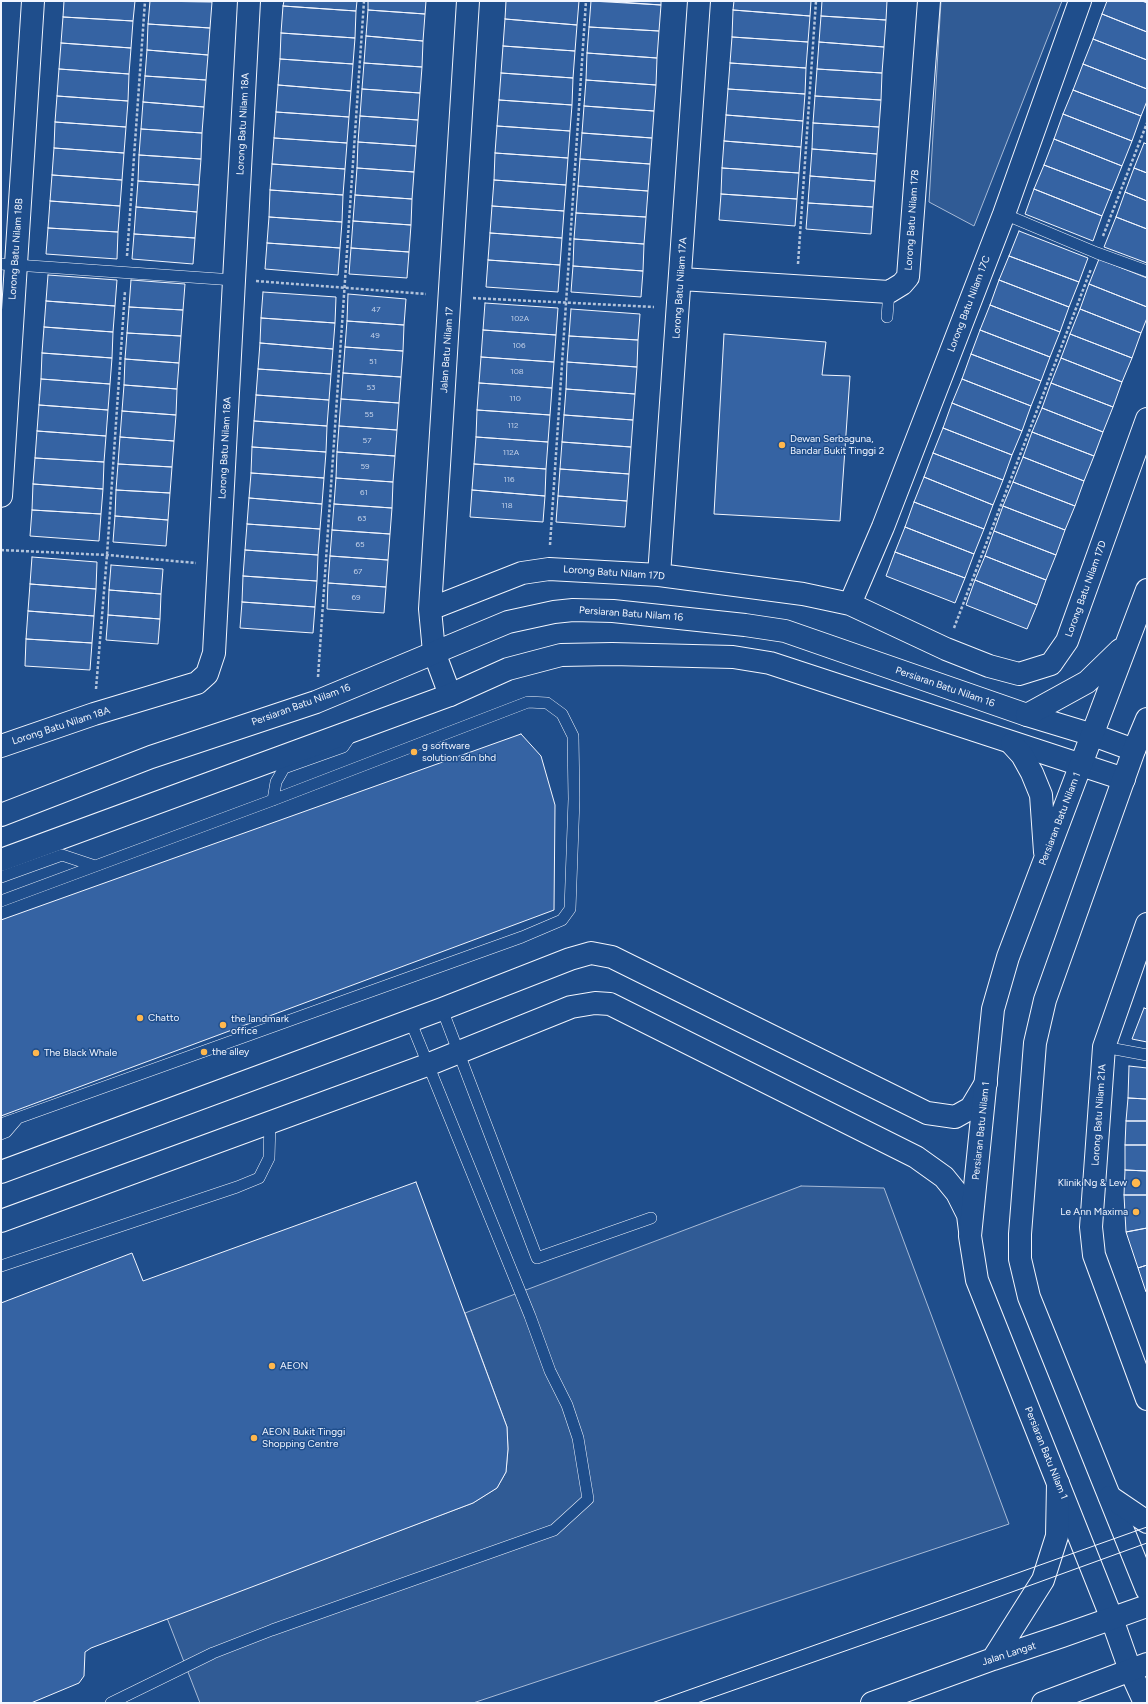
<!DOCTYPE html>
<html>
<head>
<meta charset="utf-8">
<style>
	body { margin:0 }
	#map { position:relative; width:1148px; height:1704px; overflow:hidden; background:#1f4e8c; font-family:Figtree,sans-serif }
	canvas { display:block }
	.frame { position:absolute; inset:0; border:2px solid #f2f6ff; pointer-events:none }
</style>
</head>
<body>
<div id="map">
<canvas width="1148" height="1704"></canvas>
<div class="frame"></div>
</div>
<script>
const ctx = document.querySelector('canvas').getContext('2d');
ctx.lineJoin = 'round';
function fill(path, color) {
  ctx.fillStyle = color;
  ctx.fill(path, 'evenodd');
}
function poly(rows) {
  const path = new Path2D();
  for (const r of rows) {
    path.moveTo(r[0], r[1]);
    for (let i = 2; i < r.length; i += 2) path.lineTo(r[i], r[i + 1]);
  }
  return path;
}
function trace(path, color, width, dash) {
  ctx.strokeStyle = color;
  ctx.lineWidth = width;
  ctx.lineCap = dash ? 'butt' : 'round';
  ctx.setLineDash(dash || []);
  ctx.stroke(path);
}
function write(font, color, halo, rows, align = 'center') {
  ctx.font = font + ' Figtree,sans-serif';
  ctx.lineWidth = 3;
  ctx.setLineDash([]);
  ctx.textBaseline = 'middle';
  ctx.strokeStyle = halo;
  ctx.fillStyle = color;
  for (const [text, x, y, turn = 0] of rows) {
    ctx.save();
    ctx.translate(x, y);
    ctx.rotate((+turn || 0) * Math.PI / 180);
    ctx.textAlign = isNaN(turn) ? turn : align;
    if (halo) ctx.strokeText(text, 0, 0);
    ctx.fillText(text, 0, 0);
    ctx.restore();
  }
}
const built = poly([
	[941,1,1062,1,974,226,929,202,941,1],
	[801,1186,884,1188,1009,1524,473,1703,200,1703,167,1618,473,1503,497,1488,506,1472,508,1449,507,1427,465,1313,801,1186]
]);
fill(built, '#305b95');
trace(built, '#a8bbd7', 1);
const building = poly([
	[64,1,135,1,133,21,63,17,64,1],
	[150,1,212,2,210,28,148,24,150,1],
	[284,1,357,1,356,11,283,6,284,1],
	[368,1,426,1,425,14,368,10,368,1],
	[506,1,579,1,577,25,505,19,506,1],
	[591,1,661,5,659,31,589,27,591,1],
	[606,1,661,1,661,5,606,1],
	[734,1,811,1,810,16,733,10,734,1],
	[822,1,887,1,886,20,821,16,822,1],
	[1107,1,1142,1,1147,3,1147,32,1102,14,1107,1],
	[283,6,356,11,355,38,281,33,283,6],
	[368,10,425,14,423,41,366,36,368,10],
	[733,10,810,16,808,42,732,37,733,10],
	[1102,14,1147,32,1147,60,1093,39,1102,14],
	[821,16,886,20,884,47,819,42,821,16],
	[63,17,133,21,131,48,61,43,63,17],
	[505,19,577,25,575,51,503,46,505,19],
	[148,24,210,28,208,55,147,50,148,24],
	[589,27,659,31,657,58,587,53,589,27],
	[281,33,355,38,353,64,280,59,281,33],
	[366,36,423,41,422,67,364,63,366,36],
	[732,37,808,42,806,68,730,63,732,37],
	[1093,39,1147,60,1147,89,1083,64,1093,39],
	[819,42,884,47,882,73,817,69,819,42],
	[61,43,131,48,129,74,59,69,61,43],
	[503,46,575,51,573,78,501,73,503,46],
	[147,50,208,55,206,80,145,76,147,50],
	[587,53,657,58,656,85,586,80,587,53],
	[280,59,353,64,351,91,278,85,280,59],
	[364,63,422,67,420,93,362,89,364,63],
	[730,63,806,68,805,94,728,89,730,63],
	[1083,64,1147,89,1147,101,1141,116,1073,90,1083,64],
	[59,69,129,74,128,101,57,96,59,69],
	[817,69,882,73,881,100,815,96,817,69],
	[501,73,573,78,572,105,499,100,501,73],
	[145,76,206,80,204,107,143,102,145,76],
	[586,80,656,85,654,111,584,106,586,80],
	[278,85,351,91,349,117,276,112,278,85],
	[362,89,420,93,418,120,360,116,362,89],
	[728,89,805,94,803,121,726,115,728,89],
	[1073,90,1141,116,1132,141,1063,114,1073,90],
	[57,96,128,101,126,127,55,122,57,96],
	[815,96,881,100,879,127,813,123,815,96],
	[499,100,572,105,570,131,497,126,499,100],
	[143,102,204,107,202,133,141,129,143,102],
	[584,106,654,111,652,138,582,133,584,106],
	[276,112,349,117,347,143,274,138,276,112],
	[1063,114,1132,141,1122,166,1054,139,1063,114],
	[726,115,803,121,801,147,724,141,726,115],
	[360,116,418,120,416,146,358,142,360,116],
	[55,122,126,127,124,153,54,148,55,122],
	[813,123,879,127,877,154,812,149,813,123],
	[497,126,570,131,568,158,495,153,497,126],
	[141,129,202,133,201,159,139,155,141,129],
	[582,133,652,138,650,164,580,159,582,133],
	[274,138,347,143,345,169,272,164,274,138],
	[1054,139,1122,166,1112,191,1044,165,1054,139],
	[724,141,801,147,799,173,722,168,724,141],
	[358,142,416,146,414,172,357,168,358,142],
	[1144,143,1147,144,1147,173,1134,168,1144,143],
	[54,148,124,153,122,180,52,175,54,148],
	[812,149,877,154,875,181,810,176,812,149],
	[495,153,568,158,566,185,494,180,495,153],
	[139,155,201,159,199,185,138,181,139,155],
	[580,159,650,164,648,191,578,186,580,159],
	[272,164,345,169,343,195,270,190,272,164],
	[1044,165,1112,191,1102,216,1034,189,1044,165],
	[357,168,414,172,412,199,355,195,357,168],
	[722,168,799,173,797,199,721,194,722,168],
	[1134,168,1147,173,1147,201,1125,192,1134,168],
	[52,175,122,180,120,206,50,201,52,175],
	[810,176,875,181,873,207,808,203,810,176],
	[494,180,566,185,564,211,492,206,494,180],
	[138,181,199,185,197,212,136,207,138,181],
	[578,186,648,191,646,217,576,213,578,186],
	[1034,189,1102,216,1093,241,1025,214,1034,189],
	[270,190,343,195,342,222,269,217,270,190],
	[1125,192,1147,201,1147,229,1116,217,1125,192],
	[721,194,797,199,795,226,719,220,721,194],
	[355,195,412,199,411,225,353,221,355,195],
	[50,201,120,206,118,232,48,228,50,201],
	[808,203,873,207,871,234,806,229,808,203],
	[492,206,564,211,562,238,490,233,492,206],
	[136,207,197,212,195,238,134,234,136,207],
	[576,213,646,217,644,244,574,239,576,213],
	[269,217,342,222,340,248,267,243,269,217],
	[1116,217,1147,229,1147,263,1104,247,1116,217],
	[353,221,411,225,409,252,351,248,353,221],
	[48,228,118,232,117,259,46,254,48,228],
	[1019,231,1088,258,1079,282,1009,256,1019,231],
	[490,233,562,238,560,265,488,260,490,233],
	[134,234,195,238,193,264,132,259,134,234],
	[574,239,644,244,643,271,573,266,574,239],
	[267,243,340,248,338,275,265,269,267,243],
	[351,248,409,252,407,278,349,274,351,248],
	[1009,256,1079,282,1069,307,999,280,1009,256],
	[1099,259,1147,278,1147,307,1089,284,1099,259],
	[488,260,560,265,558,292,486,287,488,260],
	[573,266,643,271,641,297,571,292,573,266],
	[48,275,117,280,115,306,46,301,48,275],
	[131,280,185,284,183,310,129,307,131,280],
	[999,280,1069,307,1060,332,990,305,999,280],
	[1089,284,1147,307,1147,318,1141,333,1080,309,1089,284],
	[263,292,336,297,335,323,261,318,263,292],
	[348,294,406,299,404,325,347,321,348,294],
	[46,301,115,306,113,332,44,327,46,301],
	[485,303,558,308,556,335,483,330,485,303],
	[990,305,1060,332,1050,357,980,330,990,305],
	[129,307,183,310,181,336,127,333,129,307],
	[571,309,640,314,638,340,569,336,571,309],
	[1080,309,1141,333,1132,358,1070,334,1080,309],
	[261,318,335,323,333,349,260,343,261,318],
	[347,321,404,325,403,351,345,347,347,321],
	[44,327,113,332,112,358,42,353,44,327],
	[483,330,556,335,554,362,481,357,483,330],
	[980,330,1050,357,1041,381,971,354,980,330],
	[127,333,181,336,179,363,125,359,127,333],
	[724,334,826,342,822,375,850,376,840,521,714,514,724,334],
	[1070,334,1132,358,1122,382,1061,358,1070,334],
	[569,336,638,340,637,367,567,362,569,336],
	[260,343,333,349,331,374,258,369,260,343],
	[345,347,403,351,401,377,343,373,345,347],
	[42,353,112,358,110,384,41,379,42,353],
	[971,354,1041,381,1031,406,962,379,971,354],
	[481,357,554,362,552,388,479,383,481,357],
	[1061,358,1122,382,1113,407,1051,383,1061,358],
	[125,359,179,363,177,389,124,385,125,359],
	[567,362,637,367,635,394,566,389,567,362],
	[258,369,331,374,329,400,256,395,258,369],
	[343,373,401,377,399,403,341,399,343,373],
	[41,379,110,384,108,410,39,405,41,379],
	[962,379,1031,406,1022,431,952,403,962,379],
	[479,383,552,388,550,415,477,410,479,383],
	[1051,383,1113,407,1103,432,1042,408,1051,383],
	[124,385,177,389,176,415,122,411,124,385],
	[566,389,635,394,633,420,564,415,566,389],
	[256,395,329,400,327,426,254,421,256,395],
	[341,399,399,403,397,430,339,426,341,399],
	[952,403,1022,431,1012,455,943,428,952,403],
	[39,405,108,410,106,436,37,431,39,405],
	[1042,408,1103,432,1094,456,1032,432,1042,408],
	[477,410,550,415,548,442,476,437,477,410],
	[122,411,176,415,174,441,120,437,122,411],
	[564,415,633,420,631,447,562,442,564,415],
	[254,421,327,426,326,452,252,447,254,421],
	[339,426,397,430,395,456,337,452,339,426],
	[943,428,1012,455,1003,480,933,453,943,428],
	[37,431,106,436,104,462,35,458,37,431],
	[1032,432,1094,456,1084,481,1023,457,1032,432],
	[120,437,174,441,172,467,118,464,120,437],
	[476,437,548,442,546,469,474,464,476,437],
	[562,442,631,447,629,474,560,469,562,442],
	[252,447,326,452,324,478,251,473,252,447],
	[337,452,395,456,393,482,336,478,337,452],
	[933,453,1003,480,993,505,924,477,933,453],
	[1023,457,1084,481,1075,506,1013,482,1023,457],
	[35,458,104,462,103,489,33,484,35,458],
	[118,464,172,467,170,493,116,490,118,464],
	[474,464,546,469,545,496,472,490,474,464],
	[560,469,629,474,627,501,558,496,560,469],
	[251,473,324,478,322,504,249,498,251,473],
	[924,477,993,505,984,529,914,502,924,477],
	[336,478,393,482,392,508,334,504,336,478],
	[1013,482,1075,506,1065,530,1003,506,1013,482],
	[33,484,103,489,101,514,32,510,33,484],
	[116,490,170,493,168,520,115,516,116,490],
	[472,490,545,496,543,522,470,517,472,490],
	[558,496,627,501,625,527,556,522,558,496],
	[249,498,322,504,320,529,247,524,249,498],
	[914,502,984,529,974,554,905,527,914,502],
	[334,504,392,508,390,534,332,530,334,504],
	[1003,506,1065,530,1056,555,994,531,1003,506],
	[32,510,101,514,99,541,30,536,32,510],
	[115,516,168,520,166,546,113,542,115,516],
	[247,524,320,529,318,555,245,550,247,524],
	[905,527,974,554,965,578,895,552,905,527],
	[332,530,390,534,388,560,330,556,332,530],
	[994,531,1056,555,1046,580,985,556,994,531],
	[245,550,318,555,317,581,243,576,245,550],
	[895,552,965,578,955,603,886,576,895,552],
	[330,556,388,560,386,587,328,583,330,556],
	[985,556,1046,580,1037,605,975,580,985,556],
	[32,557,97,562,96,589,30,584,32,557],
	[111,565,163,569,161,594,109,590,111,565],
	[243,576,317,581,315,607,242,602,243,576],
	[975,580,1037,605,1027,629,966,605,975,580],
	[328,583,386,587,384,613,327,609,328,583],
	[30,584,96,589,94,616,28,611,30,584],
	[109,590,161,594,160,619,108,615,109,590],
	[242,602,315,607,313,633,240,628,242,602],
	[28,611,94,616,92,643,26,639,28,611],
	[108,615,160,619,158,644,106,640,108,615],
	[26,639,92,643,90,670,25,666,26,639],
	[521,734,541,756,555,805,554,910,1,1116,1,920,521,734],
	[1144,1008,1147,1009,1147,1042,1132,1039,1144,1008],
	[1129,1066,1147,1068,1147,1099,1128,1098,1129,1066],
	[1128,1098,1147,1099,1147,1121,1126,1121,1128,1098],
	[1126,1121,1147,1121,1147,1145,1125,1145,1126,1121],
	[1125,1145,1147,1145,1147,1171,1125,1170,1125,1145],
	[1125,1170,1147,1171,1147,1195,1124,1195,1125,1170],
	[416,1182,507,1427,508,1449,506,1472,497,1488,473,1503,91,1648,85,1652,84,1676,79,1683,31,1703,1,1703,1,1303,132,1253,143,1281,416,1182],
	[1124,1195,1147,1195,1147,1228,1126,1232,1124,1195],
	[1147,1228,1147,1265,1138,1268,1126,1232,1147,1228],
	[1147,1265,1147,1292,1146,1292,1138,1268,1147,1265]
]);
fill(building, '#3563a3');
trace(building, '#f2f6ff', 1);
const lane = poly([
	[1004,214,1097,253,1147,271],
	[1,264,234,280],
	[887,317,889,292],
	[273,800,276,782,284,768,343,747,352,734],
	[1,877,62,855,95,866],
	[1,901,273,800,528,702,547,703,562,714,573,736,574,799,570,909,562,920,522,937,1,1124],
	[442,1009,537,1258,651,1218],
	[1104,1047,1147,1055],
	[1,1134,6,1132,18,1118],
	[1,1266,237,1187,259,1178,269,1158,270,1122],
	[111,1703,213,1653,272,1630,554,1530,588,1499,578,1438,567,1405,550,1371,530,1316,410,1020]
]);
const street = poly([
	[681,279,889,292,902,284,908,277,929,1],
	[1,496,33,1],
	[659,575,699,1],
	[850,604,883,527,1004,214,1080,1],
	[430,609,522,573,549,569,659,575,803,594,850,604,946,649,989,666,1019,674,1051,664,1067,641,1147,419],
	[450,695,434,652,430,609,468,1],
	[1,746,94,714,197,683,207,674,214,653,249,1],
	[1147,924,1104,1047,1091,1227,1094,1255,1147,1399],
	[1,1172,442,1009,570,959,591,953,612,957,927,1113,955,1117,971,1108,986,1083],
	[1,1221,427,1065,571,1007,595,1003,610,1004,916,1157,944,1177,957,1193,968,1215,970,1231]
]);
const secondary = poly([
	[1,815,151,757,316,702,508,622,554,612,573,610,613,611,745,625,785,631,1027,715,1093,735,1134,750],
	[1,860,450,695,508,669,561,655,612,654,733,657,770,663,1124,779],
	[1130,1670,1145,1703]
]);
const primary = poly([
	[1027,715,1087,682,1120,650],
	[1147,719,1134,750,1045,1000,1035,1043,1020,1234,1020,1259,1029,1297,1147,1590],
	[1012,744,1022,755,1032,773,1041,795,1045,852],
	[1130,1670,1112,1619,977,1280,970,1236,993,1009,1008,957,1147,590]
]);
const highway = poly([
	[1110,1497,1147,1522],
	[993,1659,1043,1580,1057,1536,1058,1483],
	[872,1703,993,1659,1062,1636,1147,1606],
	[1043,1703,1147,1664]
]);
trace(lane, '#f2f6ff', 12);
trace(street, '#f2f6ff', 24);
trace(secondary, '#f2f6ff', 24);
trace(primary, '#f2f6ff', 24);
trace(highway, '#f2f6ff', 24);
trace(poly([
	[1103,236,1147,123],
	[127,256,145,1],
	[798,264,816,1],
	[256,281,426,294],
	[473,298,654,307],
	[550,545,586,1],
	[1,550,107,555,196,563],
	[954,628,1091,269],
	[318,677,364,1],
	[96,689,107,555,125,291]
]), '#b3c4dc', 2.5, [3, 2]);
trace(lane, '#1f4e8c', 11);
trace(street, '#1f4e8c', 22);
trace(secondary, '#1f4e8c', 22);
trace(primary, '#1f4e8c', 22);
trace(highway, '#1f4e8c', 22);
trace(poly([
	[652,1703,1147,1527],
	[697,1703,976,1605,1147,1543]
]), '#f2f6ff', 1);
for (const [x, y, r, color] of [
	[782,445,4,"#ffb74d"],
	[414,752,4,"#ffb74d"],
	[140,1018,4,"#ffb74d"],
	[223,1025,4,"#ffb74d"],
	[204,1052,4,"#ffb74d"],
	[36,1053,4,"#ffb74d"],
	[1136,1183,5,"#ffb74d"],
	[1136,1212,4,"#ffb74d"],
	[272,1366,4,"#ffb74d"],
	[254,1438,4,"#ffb74d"]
]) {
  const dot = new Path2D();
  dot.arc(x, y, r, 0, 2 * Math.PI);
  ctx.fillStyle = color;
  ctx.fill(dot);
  trace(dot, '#1f4e8c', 1.5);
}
write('8px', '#c3d1e8', null, [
	["47",376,310],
	["102A",520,319],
	["49",375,336],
	["106",519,346],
	["51",373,362],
	["108",517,372],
	["53",371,388],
	["110",515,399],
	["55",369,415],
	["112",513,426],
	["57",367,441],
	["112A",511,453],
	["59",365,467],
	["116",509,480],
	["61",364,493],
	["118",507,506],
	["63",362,519],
	["65",360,545],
	["67",358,572],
	["69",356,598]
]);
write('10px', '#f2f6ff', '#1f4e8c', [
	["Lorong Batu Nilam 18A",243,124,-87],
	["Lorong Batu Nilam 17B",912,220,-86],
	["Lorong Batu Nilam 18B",16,249,-86],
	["Lorong Batu Nilam 17A",680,288,-86],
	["Lorong Batu Nilam 17C",969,304,-69],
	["Jalan Batu Nilam 17",447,350,-86],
	["Lorong Batu Nilam 18A",225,448,-87],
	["Lorong Batu Nilam 17D",614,573,4],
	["Lorong Batu Nilam 17D",1086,589,-70],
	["Persiaran Batu Nilam 16",631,614,4],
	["Persiaran Batu Nilam 16",945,687,19],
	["Persiaran Batu Nilam 16",301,705,-20],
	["Lorong Batu Nilam 18A",61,726,-18],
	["Persiaran Batu Nilam 1",1060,819,-69],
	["Lorong Batu Nilam 21A",1099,1115,-86],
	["Persiaran Batu Nilam 1",981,1131,-84],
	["Persiaran Batu Nilam 1",1046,1453,68],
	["Jalan Langat",1009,1654,-18]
]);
write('10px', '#f2f6ff', '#1f4e8c', [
	["Dewan Serbaguna,",790,439],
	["Bandar Bukit Tinggi 2",790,451],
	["g software",422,746],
	["solution sdn bhd",422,758],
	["Chatto",148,1018],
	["the landmark",231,1019],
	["office",231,1031],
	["the alley",212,1052],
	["The Black Whale",44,1053],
	["Klinik Ng & Lew",1127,1183,"right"],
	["Le Ann Maxima",1128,1212,"right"],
	["AEON",280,1366],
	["AEON Bukit Tinggi",262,1432],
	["Shopping Centre",262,1444]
], 'left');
</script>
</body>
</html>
